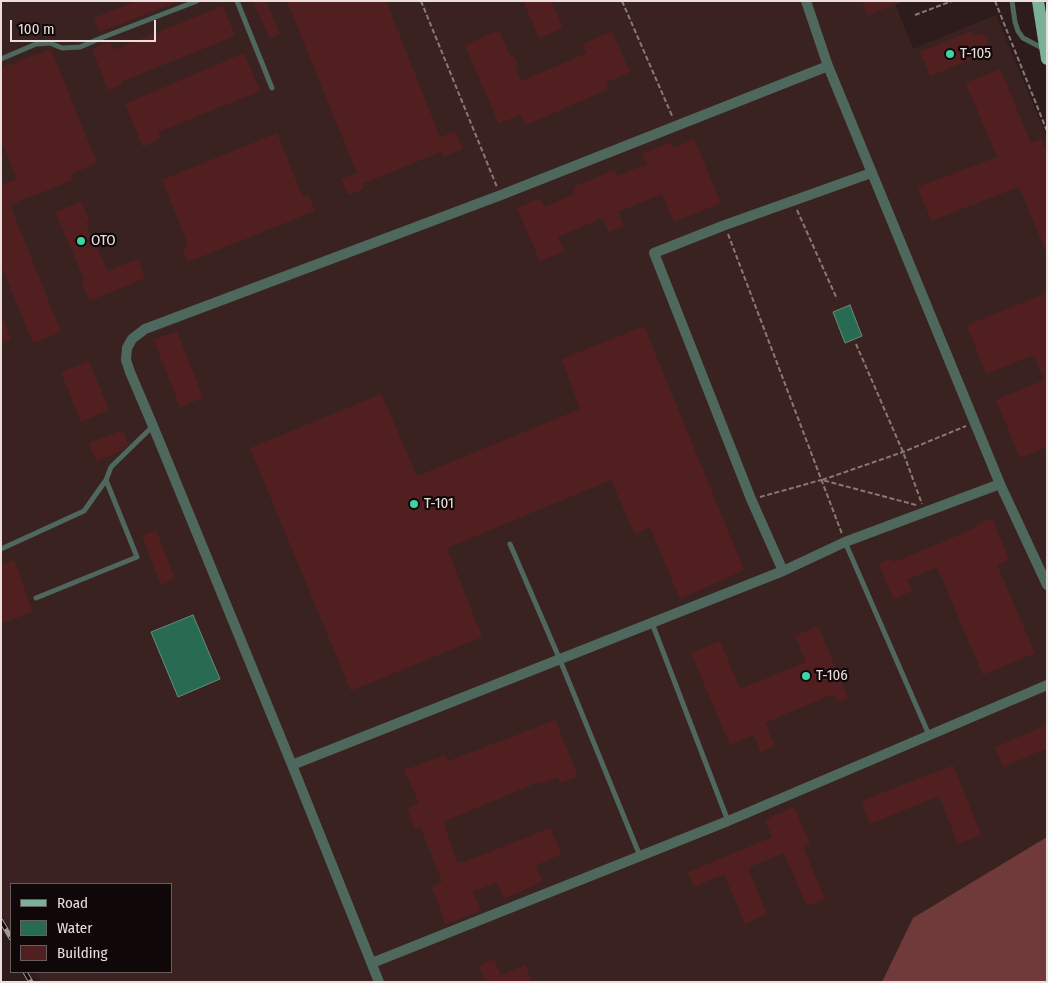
<!DOCTYPE html>
<html>
<head>
<meta charset="utf-8">
<style>
	body { margin:0 }
	#map { position:relative; width:1048px; height:983px; overflow:hidden; background:#2d1c1b; font-family:"Fira Sans Condensed",sans-serif }
	canvas { display:block }
	.frame { position:absolute; inset:0; border:2px solid #ebdedd; pointer-events:none }
	.legend { position:absolute; left:10px; top:883px; width:162px; height:90px; box-sizing:border-box; background:#100808; border:1px solid #685e5d; margin:0; padding:6px 9px; list-style:none; font-size:15px; color:#ebdedd }
	.legend li { display:flex; align-items:center; gap:10px; height:25px }
	.legend b { width:25px; border:1px solid #685e5d }
	.scale { position:absolute; left:10px; top:20px; width:146px; height:22px; box-sizing:border-box; border:2px solid #ebdedd; border-top:0; padding-left:6px; font-size:15px; line-height:18px; white-space:nowrap; color:#ebdedd; -webkit-text-stroke:4px #100808; paint-order:stroke }
</style>
</head>
<body>
<div id="map">
<canvas width="1048" height="983"></canvas>
<div class="frame"></div>
<ul class="legend">
<li><b style="height:6px;background:#7bb19a"></b>Road</li>
<li><b style="height:14px;background:#296a53"></b>Water</li>
<li><b style="height:14px;background:#521f21"></b>Building</li>
</ul>
<div class="scale">100 m</div>
</div>
<script>
const ctx = document.querySelector('canvas').getContext('2d');
ctx.lineJoin = 'round';
function fill(path, color) {
  ctx.fillStyle = color;
  ctx.fill(path, 'evenodd');
}
function poly(rows) {
  const path = new Path2D();
  for (const r of rows) {
    path.moveTo(r[0], r[1]);
    for (let i = 2; i < r.length; i += 2) path.lineTo(r[i], r[i + 1]);
  }
  return path;
}
function trace(path, color, width, dash) {
  ctx.strokeStyle = color;
  ctx.lineWidth = width;
  ctx.lineCap = dash ? 'butt' : 'round';
  ctx.setLineDash(dash || []);
  ctx.stroke(path);
}
function write(font, color, halo, rows, align = 'center') {
  ctx.font = font + ' "Fira Sans Condensed",sans-serif';
  ctx.lineWidth = 4.5;
  ctx.setLineDash([]);
  ctx.textBaseline = 'middle';
  ctx.strokeStyle = halo;
  ctx.fillStyle = color;
  for (const [text, x, y, turn = 0] of rows) {
    ctx.save();
    ctx.translate(x, y);
    ctx.rotate((+turn || 0) * Math.PI / 180);
    ctx.textAlign = isNaN(turn) ? turn : align;
    if (halo) ctx.strokeText(text, 0, 0);
    ctx.fillText(text, 0, 0);
    ctx.restore();
  }
}
fill(poly([
	[1,1,894,1,913,49,996,15,1047,138,1047,982,41,982,35,972,171,972,171,884,11,884,11,931,1,914]
]), '#3a2221');
fill(poly([
	[1047,837,1047,982,882,982,913,918]
]), '#703a3a');
const water = poly([
	[850,305,862,336,845,343,833,312,850,305],
	[193,615,220,679,178,697,151,632,193,615]
]);
fill(water, '#296a53');
trace(water, '#638d7c', 1);
fill(poly([
	[136,1,177,2,99,32,94,18],
	[253,1,266,1,280,34,270,39],
	[287,1,386,1,440,137,455,131,463,149,443,157,441,152,362,184,364,189,348,195,341,179,357,173],
	[523,1,551,1,563,28,539,38],
	[862,1,902,1,902,2,867,15],
	[223,6,235,36,121,82,122,85,108,90,92,49,110,42,113,50],
	[499,30,510,56,513,55,518,65,515,67,521,81,587,53,583,44,612,31,630,72,606,83,609,89,526,125,521,114,499,124,465,45],
	[971,31,973,35,981,34,987,37,988,44,986,47,979,51,981,55,930,76,920,52],
	[51,49,97,163,71,174,73,180,10,205,61,332,33,343,1,265,1,185,17,179,1,140,1,68],
	[244,53,260,91,158,132,160,138,143,147,125,104],
	[1000,69,1031,143,1041,139,1047,154,1047,254,1019,187,931,221,918,187,997,157,966,83],
	[277,133,303,198,309,196,315,211,188,262,182,248,188,245,162,180],
	[694,139,721,203,674,222,662,194,618,212,624,226,608,232,602,218,558,237,564,251,540,261,517,208,540,198,544,207,575,194,573,187,615,170,617,176,647,164,642,154,671,142,673,148],
	[81,202,90,220,86,223,107,271,138,259,145,278,90,301,81,282,85,281,55,212],
	[1047,293,1047,447,1020,458,996,400,1044,380,1034,355,986,374,967,325],
	[1,314,11,339,1,343],
	[644,326,744,570,680,599,650,527,635,535,611,480,447,548,482,637,351,691,250,448,381,394,417,476,580,409,562,359],
	[177,331,203,398,180,407,154,340],
	[89,361,109,410,81,422,61,372],
	[123,430,128,444,121,451,96,461,89,443],
	[992,518,1009,560,997,565,1035,653,983,675,937,567,907,580,912,591,893,599,879,564,892,558,894,562,978,527,977,524],
	[156,530,175,579,161,585,142,536],
	[14,560,33,612,3,623,1,618,1,565],
	[818,626,848,698,837,702,833,694,765,723,775,746,761,752,754,735,730,745,691,653,720,641,740,689,806,662,795,636],
	[555,720,578,776,561,783,557,777,542,784,541,781,443,822,458,863,461,862,462,863,550,828,562,854,535,866,543,881,504,899,497,882,473,892,481,911,446,924,432,887,442,882,421,828,415,830,407,808,419,803,404,770,445,755,448,761],
	[1047,725,1047,748,1003,767,995,747],
	[953,765,981,835,958,844,939,796,870,824,861,801],
	[794,807,810,844,803,847,825,899,807,906,784,853,748,868,767,914,745,924,724,874,694,887,688,872,772,837,765,820],
	[494,959,501,975,525,965,532,982,486,982,479,965]
]), '#521f21');
trace(poly([
	[421,1,497,187],
	[622,1,673,118],
	[995,1,1047,131],
	[915,15,952,1],
	[797,210,837,299],
	[728,234,842,534],
	[856,344,903,452,922,504],
	[760,497,821,480],
	[916,505,822,480,903,452,966,426]
]), '#887978', 2, [5, 2.5]);
trace(poly([
	[237,1,272,88],
	[1012,1,1015,22,1018,31,1023,38,1044,49],
	[1,59,36,44,50,43,62,48,80,47,101,38,197,1],
	[845,542,929,735],
	[510,544,560,660,640,856],
	[1,549,84,511,106,480],
	[36,598,137,557,106,480,111,467,153,426],
	[652,623,728,821]
]), '#4f685e', 5);
trace(poly([
	[806,1,828,66],
	[783,571,751,499,654,253,725,225,871,173],
	[292,765,783,571,845,542,1000,484],
	[372,963,728,821,1047,685],
	[379,982,292,765,153,426,130,372,126,360,127,348,132,339,145,329,501,195,828,66,1000,484,1047,585]
]), '#4f685e', 10);
trace(poly([
	[1038,1,1047,59]
]), '#7bb19a', 12);
const rail = poly([
	[1,921,11,938],
	[25,972,31,982]
]);
trace(rail, '#a59695', 5);
trace(rail, '#100808', 3, [9]);
for (const [x, y, r, color] of [
	[950,54,5,"#3cd4a4"],
	[81,241,5,"#3cd4a4"],
	[414,504,5,"#3cd4a4"],
	[806,676,5,"#3cd4a4"]
]) {
  const dot = new Path2D();
  dot.arc(x, y, r, 0, 2 * Math.PI);
  ctx.fillStyle = color;
  ctx.fill(dot);
  trace(dot, '#100808', 2);
}
write('15px', '#ebdedd', '#100808', [
	["Т-105",960,54],
	["ОТО",91,241],
	["Т-101",424,504],
	["Т-106",816,676]
], 'left');
</script>
</body>
</html>
